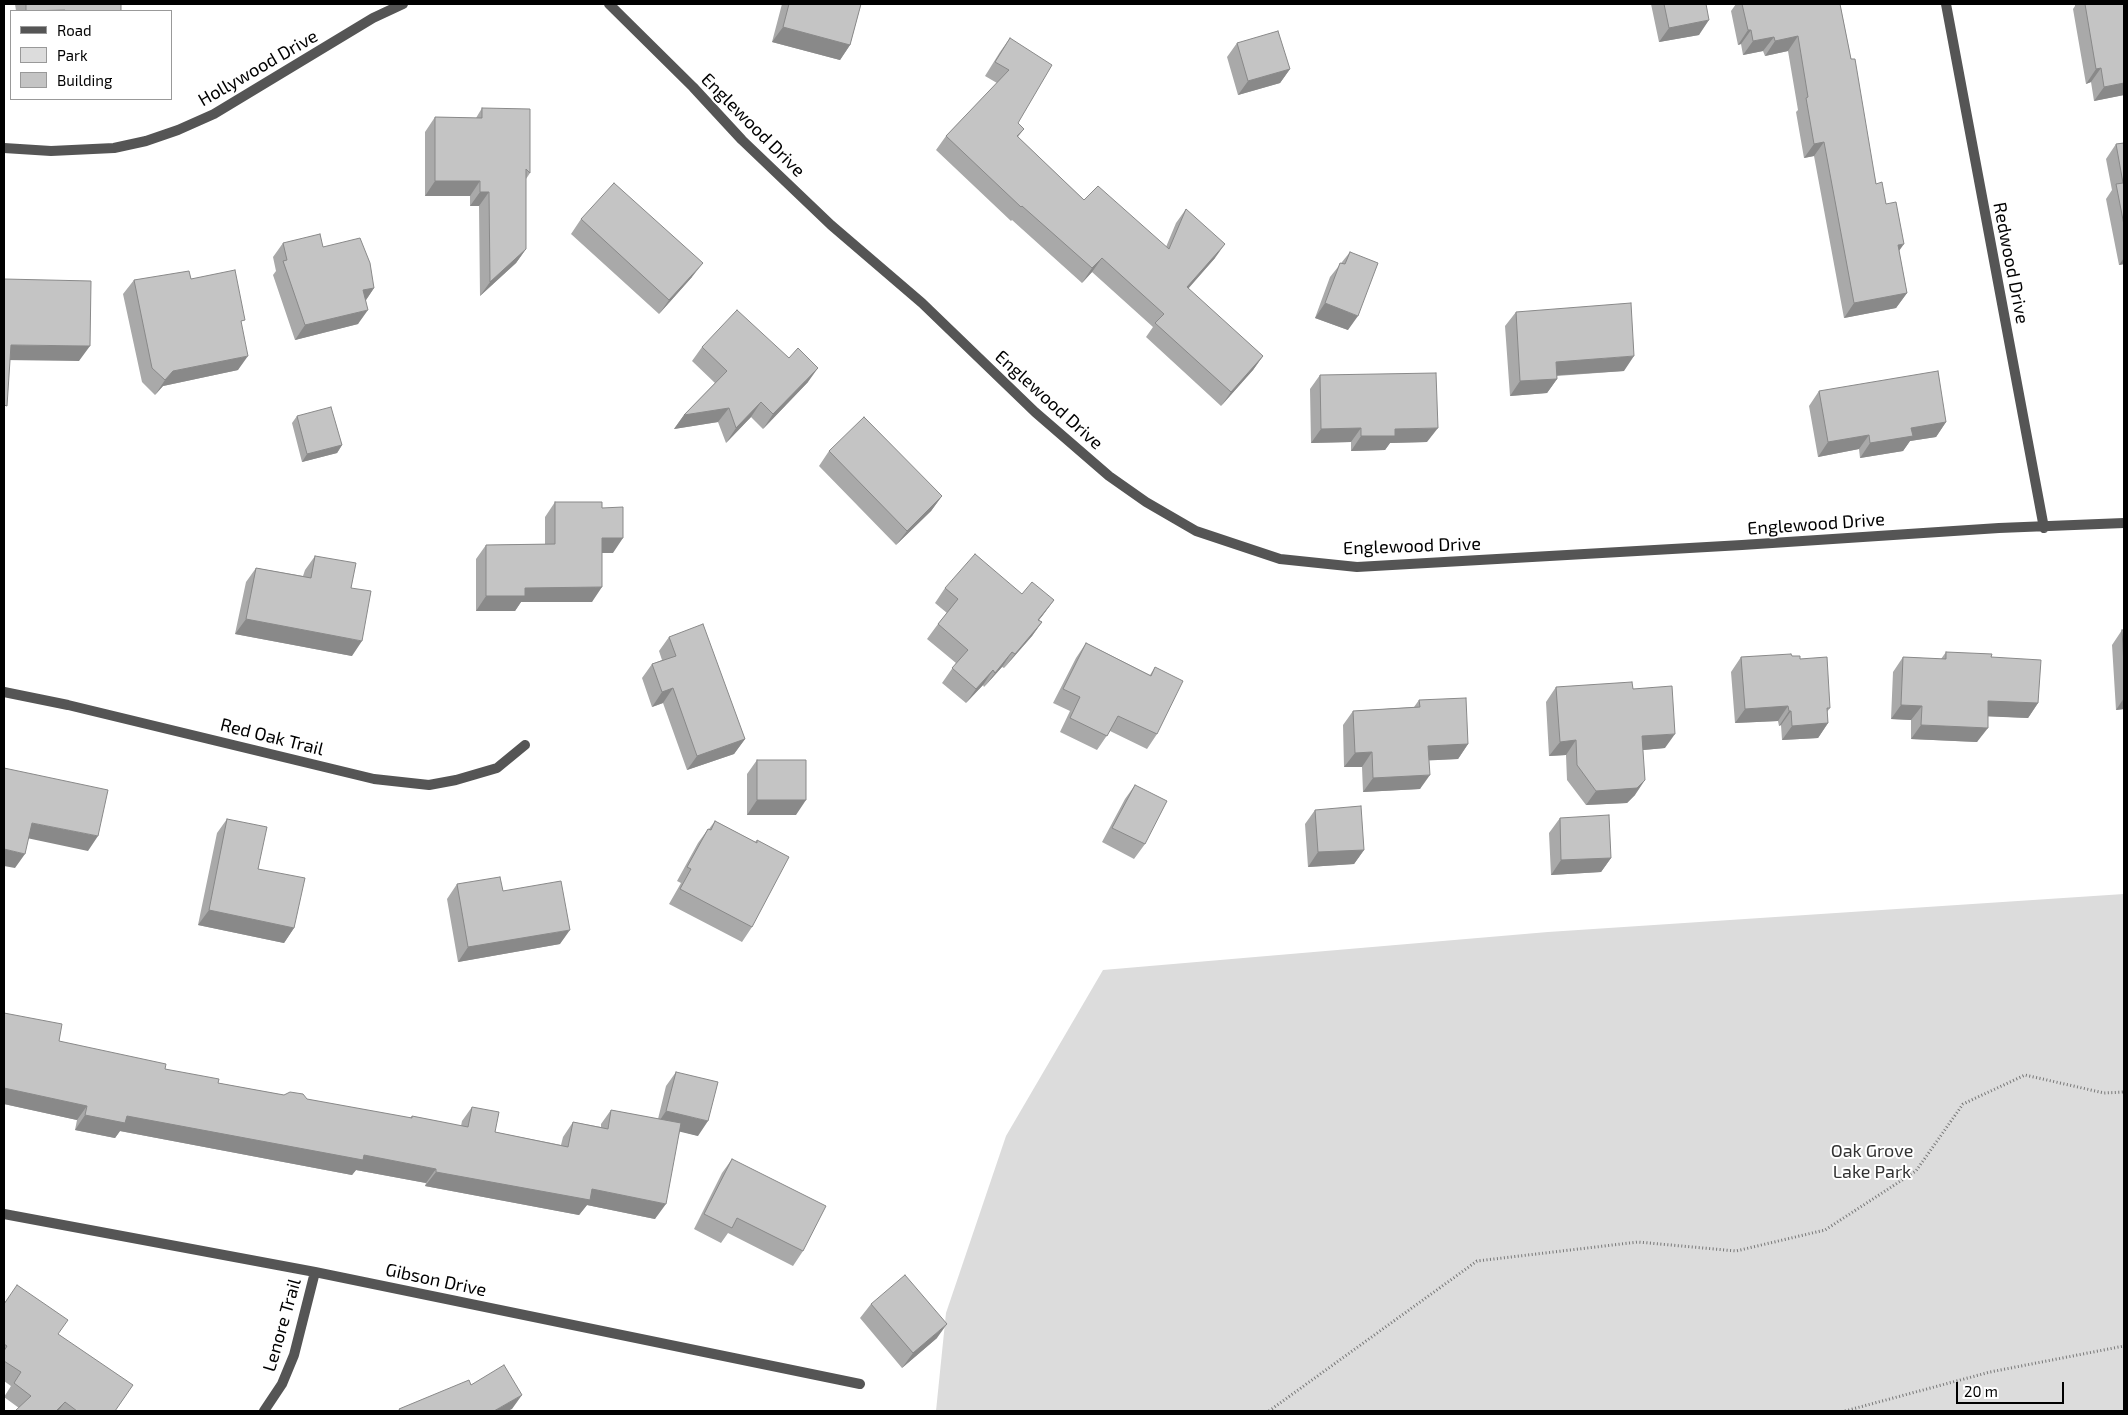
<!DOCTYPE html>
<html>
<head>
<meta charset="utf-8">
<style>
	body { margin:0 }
	#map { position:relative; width:2128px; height:1415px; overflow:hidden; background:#fff; font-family:"Exo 2",sans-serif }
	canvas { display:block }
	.frame { position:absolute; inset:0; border:5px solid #000; pointer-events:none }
	.legend { position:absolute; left:10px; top:10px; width:162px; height:90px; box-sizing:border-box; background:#fff; border:1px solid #999; margin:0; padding:6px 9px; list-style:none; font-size:15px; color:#000 }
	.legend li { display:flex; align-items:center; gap:10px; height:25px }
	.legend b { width:25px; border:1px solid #999 }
	.scale { position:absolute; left:1956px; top:1382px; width:108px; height:22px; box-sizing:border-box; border:2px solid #000; border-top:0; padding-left:6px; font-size:15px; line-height:18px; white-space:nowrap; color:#000; -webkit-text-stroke:4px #fff; paint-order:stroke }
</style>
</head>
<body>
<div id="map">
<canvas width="2128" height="1415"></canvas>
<div class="frame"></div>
<ul class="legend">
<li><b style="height:6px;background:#555"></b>Road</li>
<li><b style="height:14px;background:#dcdcdc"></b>Park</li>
<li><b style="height:14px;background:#c4c4c4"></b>Building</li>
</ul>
<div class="scale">20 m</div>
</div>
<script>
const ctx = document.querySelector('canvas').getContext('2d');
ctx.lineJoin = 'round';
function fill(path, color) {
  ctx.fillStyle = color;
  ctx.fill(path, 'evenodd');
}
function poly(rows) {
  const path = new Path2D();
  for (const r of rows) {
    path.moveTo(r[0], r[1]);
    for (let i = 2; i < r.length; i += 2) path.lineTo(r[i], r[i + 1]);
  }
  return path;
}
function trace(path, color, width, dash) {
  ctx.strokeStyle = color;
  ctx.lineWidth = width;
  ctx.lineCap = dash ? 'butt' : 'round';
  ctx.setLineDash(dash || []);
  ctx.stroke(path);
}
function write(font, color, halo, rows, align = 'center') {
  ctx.font = font + ' "Exo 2",sans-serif';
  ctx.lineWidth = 4;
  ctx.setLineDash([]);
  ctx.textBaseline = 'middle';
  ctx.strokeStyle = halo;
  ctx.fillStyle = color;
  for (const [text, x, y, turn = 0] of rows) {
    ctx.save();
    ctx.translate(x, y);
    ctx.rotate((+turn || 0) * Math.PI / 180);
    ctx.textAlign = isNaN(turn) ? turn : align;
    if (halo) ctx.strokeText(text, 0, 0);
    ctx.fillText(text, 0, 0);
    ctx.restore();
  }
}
fill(poly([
	[2124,894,2124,1411,936,1411,946,1313,1006,1136,1103,970,1548,932]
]), '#dcdcdc');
trace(poly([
	[1269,1411,1477,1261,1638,1242,1736,1251,1825,1230,1916,1171,1963,1104,2025,1075,2104,1093,2124,1092],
	[1845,1411,1990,1372,2124,1346]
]), '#777', 3, [1, 2.5]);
trace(poly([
	[609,4,693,87,742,140,831,225,922,303,1035,412,1109,476,1146,502,1196,531,1280,559,1357,567,1742,545,1999,528,2124,523],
	[1946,4,2044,528],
	[4,148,51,151,114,148,146,141,178,130,214,114,373,18,403,4],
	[4,692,68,705,374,779,429,785,456,780,497,768,525,745],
	[4,1214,315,1272,860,1384],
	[264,1411,282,1384,294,1355,315,1272]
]), '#555', 10);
fill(poly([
	[15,4,121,4,121,11,16,11],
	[782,4,861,4,850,45,840,60,772,42],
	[1651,4,1706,4,1699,35,1659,42],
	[1736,4,1840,4,1876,184,1886,204,1899,251,1907,293,1896,308,1844,318,1814,156,1804,158,1796,112,1798,110,1788,51,1765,56,1763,51,1743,55,1741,44,1738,45,1731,11],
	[2075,4,2124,4,2124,95,2094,101,2091,82,2086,84,2073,9,2075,6],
	[1010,38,1018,123,1024,129,1018,137,1084,200,1166,247,1176,223,1186,209,1215,258,1188,289,1263,356,1253,370,1221,406,1146,337,1153,327,1092,272,1082,283,1012,220,1011,221,936,150,946,136,997,83,985,76,1000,52],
	[1237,43,1290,69,1280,83,1238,95,1227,57],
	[482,108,530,173,526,179,526,249,516,263,480,296,479,206,470,206,470,196,425,196,425,132,435,117,476,118],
	[2124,143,2124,264,2119,265,2106,199,2112,190,2106,159,2116,144],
	[581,219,692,277,659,314,571,234],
	[283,243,323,247,374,288,366,300,358,324,295,340,273,275,276,271,273,257],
	[1350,252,1348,330,1315,318,1330,277],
	[191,279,241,325,238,370,163,386,155,395,142,382,123,294,134,280],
	[1516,312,1624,371,1557,376,1557,379,1547,393,1510,396,1505,326],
	[702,347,808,382,763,429,751,417,726,443,718,422,674,429,684,415,715,383,692,361],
	[1320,375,1427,442,1390,443,1385,450,1351,451,1351,442,1311,443,1310,389],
	[1819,391,1946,422,1936,437,1910,441,1903,451,1860,458,1859,449,1818,457,1809,406],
	[297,416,342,445,337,453,302,462,292,423],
	[829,451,942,496,931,511,896,545,819,466],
	[555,502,613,553,602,553,592,602,521,602,515,611,476,611,476,559,486,545,545,544,545,517],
	[315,556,351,588,352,656,235,634,246,582,256,568,303,576,305,570],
	[945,588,1022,594,1054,600,1039,620,1042,622,1032,636,1004,668,1002,667,984,687,983,685,966,703,942,683,956,663,927,639,938,624,947,613,935,603],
	[2122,630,2124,630,2124,709,2116,710,2112,645],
	[669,637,745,739,734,754,687,770,663,703,652,707,642,678,652,664,662,660,659,651],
	[1086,643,1150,675,1155,667,1157,734,1147,749,1110,731,1097,750,1060,732,1070,711,1053,703,1076,658],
	[1946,652,1991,657,2038,703,2028,718,1988,716,1977,742,1911,739,1911,720,1891,719,1893,672,1903,657,1941,659],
	[1792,656,1800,659,1830,708,1827,712,1828,723,1818,738,1782,740,1781,725,1779,726,1778,721,1735,723,1731,672,1741,657],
	[1556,687,1633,689,1665,748,1643,750,1635,795,1627,803,1586,805,1567,780,1566,755,1549,756,1546,702],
	[1419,700,1468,744,1458,759,1429,760,1420,789,1363,792,1362,767,1344,767,1343,725,1353,711,1414,707],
	[757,760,796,815,747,815,747,774],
	[1135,785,1145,844,1134,859,1102,842,1125,799],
	[1315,810,1364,850,1354,864,1308,867,1305,824],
	[1560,818,1611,858,1601,872,1551,875,1549,833],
	[227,819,294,928,284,943,198,925,217,833],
	[715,821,755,842,757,840,752,927,742,942,669,904,681,883,677,881,698,843,708,829,709,829],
	[457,884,503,891,560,944,458,962,447,899],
	[4,1013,59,1041,218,1083,410,1118,412,1116,461,1126,462,1121,472,1107,495,1132,561,1145,563,1137,573,1122,601,1127,601,1124,611,1110,658,1119,666,1086,676,1072,698,1136,680,1131,655,1219,587,1205,579,1215,425,1186,426,1183,356,1170,352,1175,120,1131,115,1138,75,1130,77,1120,4,1104],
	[732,1159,803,1251,793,1266,728,1233,721,1243,694,1229,722,1173],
	[4,1304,58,1334,115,1411,15,1411,19,1408,4,1397,11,1386,4,1381],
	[871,1304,937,1338,902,1368,860,1318]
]), '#a9a9a9');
fill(poly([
	[65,10,64,11,25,11,26,11],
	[1709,20,1699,35,1659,42,1669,28],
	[783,27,850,45,840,60,772,42],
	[1748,30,1751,30,1741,44,1738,45],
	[1798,36,1788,51,1765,56,1775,41],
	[1774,37,1763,51,1743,55,1753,41],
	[2101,68,2091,82,2086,84,2096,69],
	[1290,69,1280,83,1238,95,1248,81],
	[2124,83,2124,95,2094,101,2104,87],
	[1824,142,1814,156,1804,158,1814,144],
	[435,181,480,181,470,196,425,196],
	[480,192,489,192,479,206,470,206],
	[1225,244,1215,258,1177,301,1187,287],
	[1904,244,1894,258,1898,245],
	[526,249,516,263,480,296,490,282],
	[1102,258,1092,272,1082,283,1092,268],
	[2124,258,2124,264,2119,265],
	[703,263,692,277,659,314,669,300],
	[374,288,364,303,363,290],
	[1907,293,1896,308,1844,318,1854,303],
	[1325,303,1358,316,1348,330,1315,318],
	[368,310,358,324,295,340,305,325],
	[11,345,90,346,79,361,4,360],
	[248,356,238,370,163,386,155,395,165,380,173,371],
	[1263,356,1253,370,1221,406,1231,392],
	[1634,356,1624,371,1546,376,1556,362],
	[818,368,808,382,763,429,773,414],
	[1557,379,1547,393,1510,396,1520,381],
	[761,402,751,417,726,443,736,428],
	[729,408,718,422,674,429,684,415],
	[1946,422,1936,437,1910,441,1903,451,1860,458,1870,443,1911,428],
	[1361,428,1351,442,1311,443,1321,429],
	[1438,428,1427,442,1390,443,1385,450,1351,451,1361,436,1395,429],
	[1869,435,1859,449,1818,457,1828,442],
	[342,445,337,453,302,462,307,454],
	[942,496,931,511,896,545,907,531],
	[602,538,623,538,613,553,592,553],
	[602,587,592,602,521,602,515,611,476,611,486,596,525,588],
	[1054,600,1043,615,1027,634,1038,620],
	[246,619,362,641,352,656,235,634],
	[1042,622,1032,636,1004,668,1015,654],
	[1012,652,1002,667,984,687,995,673],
	[993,670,983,685,966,703,976,689],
	[673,688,663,703,652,707,662,692],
	[2124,698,2124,709,2116,710],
	[1988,701,2038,703,2028,718,1978,716],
	[1901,705,1922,706,1911,720,1891,719],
	[1788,706,1778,721,1735,723,1745,709],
	[1789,711,1791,711,1781,725,1779,726],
	[1828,723,1818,738,1782,740,1792,726],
	[1921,725,1988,728,1977,742,1911,739],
	[1675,734,1665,748,1632,751,1642,736],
	[745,739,734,754,687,770,697,756],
	[1576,740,1566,755,1549,756,1560,742],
	[1468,744,1458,759,1418,761,1428,746],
	[1372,752,1362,767,1344,767,1355,753],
	[1430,775,1420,789,1363,792,1373,778],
	[1645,780,1635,795,1627,803,1586,805,1596,791],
	[757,800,806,800,796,815,747,815],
	[32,823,98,836,88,851,22,837],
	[4,849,25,854,15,868,4,866],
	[1364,850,1354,864,1308,867,1318,852],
	[1611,858,1601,872,1551,875,1561,860],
	[209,910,294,928,284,943,198,925],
	[570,930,560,944,458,962,468,947],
	[4,1088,87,1106,77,1120,4,1104],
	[666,1111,708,1121,698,1136,656,1126],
	[85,1115,127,1116,364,1155,436,1169,426,1183,356,1170,352,1175,120,1131,115,1138,75,1130],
	[436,1172,592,1189,666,1204,655,1219,587,1205,579,1215,425,1186],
	[947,1324,937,1338,902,1368,913,1353],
	[522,1395,512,1409,508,1411,494,1411],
	[65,1402,58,1411,56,1411]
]), '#898989');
const building = poly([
	[26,4,121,4,121,11,65,11,65,10,26,11,26,4],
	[789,4,861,4,850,45,783,27,789,4],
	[1664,4,1706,4,1709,20,1669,28,1664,4],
	[1742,4,1840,4,1851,59,1855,59,1876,184,1882,182,1886,204,1896,202,1904,244,1898,245,1907,293,1854,303,1824,142,1814,144,1806,98,1808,97,1798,36,1775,41,1774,37,1753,41,1751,30,1748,30,1742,4],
	[2085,4,2124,4,2124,83,2104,87,2101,68,2096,69,2085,4],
	[1278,31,1290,69,1248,81,1237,43,1278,31],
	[1010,38,1052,65,1018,123,1024,129,1017,136,1084,200,1098,186,1169,249,1186,209,1225,244,1187,287,1263,356,1231,392,1155,323,1164,314,1102,258,1092,268,1022,206,1021,207,946,136,1009,70,995,62,1010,38],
	[482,108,530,109,530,173,526,169,526,249,490,282,489,192,480,192,480,181,435,181,435,117,482,118,482,108],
	[2124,143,2124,225,2116,184,2123,183,2116,144,2124,143],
	[614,183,703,263,669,300,581,219,614,183],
	[320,234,323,247,360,238,370,263,374,288,363,290,368,310,305,325,283,261,287,260,283,243,320,234],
	[1350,252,1378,263,1358,316,1325,303,1340,263,1345,264,1350,252],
	[235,270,245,320,241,321,248,356,173,371,165,380,152,368,134,280,189,271,191,279,235,270],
	[4,279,91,281,90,346,11,345,7,406,4,405,4,279],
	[1631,303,1634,356,1556,362,1557,379,1520,381,1516,312,1631,303],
	[737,310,789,358,798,348,818,368,773,414,761,402,736,428,729,408,684,415,727,371,702,347,737,310],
	[1938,371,1946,422,1911,428,1913,436,1870,443,1869,435,1828,442,1819,391,1938,371],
	[1436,373,1438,428,1395,429,1395,436,1361,436,1361,428,1321,429,1320,375,1436,373],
	[331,407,342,445,307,454,297,416,331,407],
	[864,417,942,496,907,531,829,451,864,417],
	[555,502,602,502,602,508,623,507,623,538,602,538,602,587,525,588,525,596,486,596,486,545,555,544,555,502],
	[975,554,1022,594,1032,582,1054,600,1038,620,1042,622,1015,654,1012,652,995,673,993,670,976,689,952,668,968,650,938,624,958,599,945,588,975,554],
	[315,556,356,563,351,588,371,591,362,641,246,619,256,568,311,578,315,556],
	[703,624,745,739,697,756,673,688,662,692,652,664,676,656,669,637,703,624],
	[2122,630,2124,630,2124,666,2122,630],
	[1086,643,1151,676,1155,667,1183,681,1157,734,1118,716,1107,736,1070,718,1080,697,1063,689,1086,643],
	[1946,652,1992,654,1991,657,2041,660,2038,703,1988,701,1988,728,1921,725,1922,706,1901,705,1903,657,1946,659,1946,652],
	[1791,654,1792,656,1800,656,1800,659,1827,657,1830,708,1827,708,1828,723,1792,726,1791,711,1789,711,1788,706,1745,709,1741,657,1791,654],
	[1632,682,1633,689,1672,686,1675,734,1642,736,1645,780,1637,788,1596,791,1577,765,1576,740,1560,742,1556,687,1632,682],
	[1466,698,1468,744,1428,746,1430,775,1373,778,1372,752,1355,753,1353,711,1420,707,1419,700,1466,698],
	[757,760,806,760,806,800,757,800,757,760],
	[4,768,108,790,98,836,32,823,25,854,4,849,4,768],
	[1135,785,1167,801,1145,844,1112,828,1135,785],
	[1361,806,1364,850,1318,852,1315,810,1361,806],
	[1609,815,1611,858,1561,860,1560,818,1609,815],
	[227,819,267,827,258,869,305,878,294,928,209,910,227,819],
	[715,821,757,843,757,840,789,857,752,927,680,889,691,869,687,867,708,829,711,830,715,821],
	[500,877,503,891,561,881,570,930,468,947,457,884,500,877],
	[4,1013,62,1024,59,1041,166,1064,165,1069,219,1079,218,1083,284,1095,290,1092,303,1094,307,1099,412,1118,412,1116,468,1127,472,1107,499,1112,495,1132,568,1147,573,1122,608,1129,611,1110,681,1123,666,1204,592,1189,590,1200,436,1172,436,1169,364,1155,363,1160,127,1116,125,1123,85,1115,87,1106,4,1088,4,1013],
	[676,1072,718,1082,708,1121,666,1111,676,1072],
	[732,1159,826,1206,803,1251,737,1218,732,1228,704,1214,732,1159],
	[905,1275,947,1324,913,1353,871,1304,905,1275],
	[17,1285,68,1320,58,1334,133,1385,115,1411,77,1411,65,1402,56,1411,15,1411,31,1396,14,1383,21,1372,4,1361,4,1351,7,1346,4,1344,4,1304,17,1285],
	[504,1365,522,1395,494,1411,400,1411,399,1409,469,1380,471,1385,504,1365]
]);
fill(building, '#c4c4c4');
trace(building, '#898989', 1);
write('18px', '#000', '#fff', [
	["Hollywood Drive",258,68,-30],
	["Englewood Drive",753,125,45],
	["Redwood Drive",2011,263,79],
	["Englewood Drive",1049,400,42],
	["Englewood Drive",1816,524,-4],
	["Englewood Drive",1412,546,-2],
	["Red Oak Trail",272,737,14],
	["Gibson Drive",436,1280,12],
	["Lenore Trail",282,1325,-74]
]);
write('18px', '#333', '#fff', [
	["Oak Grove",1872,1151],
	["Lake Park",1872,1172]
]);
</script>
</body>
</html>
